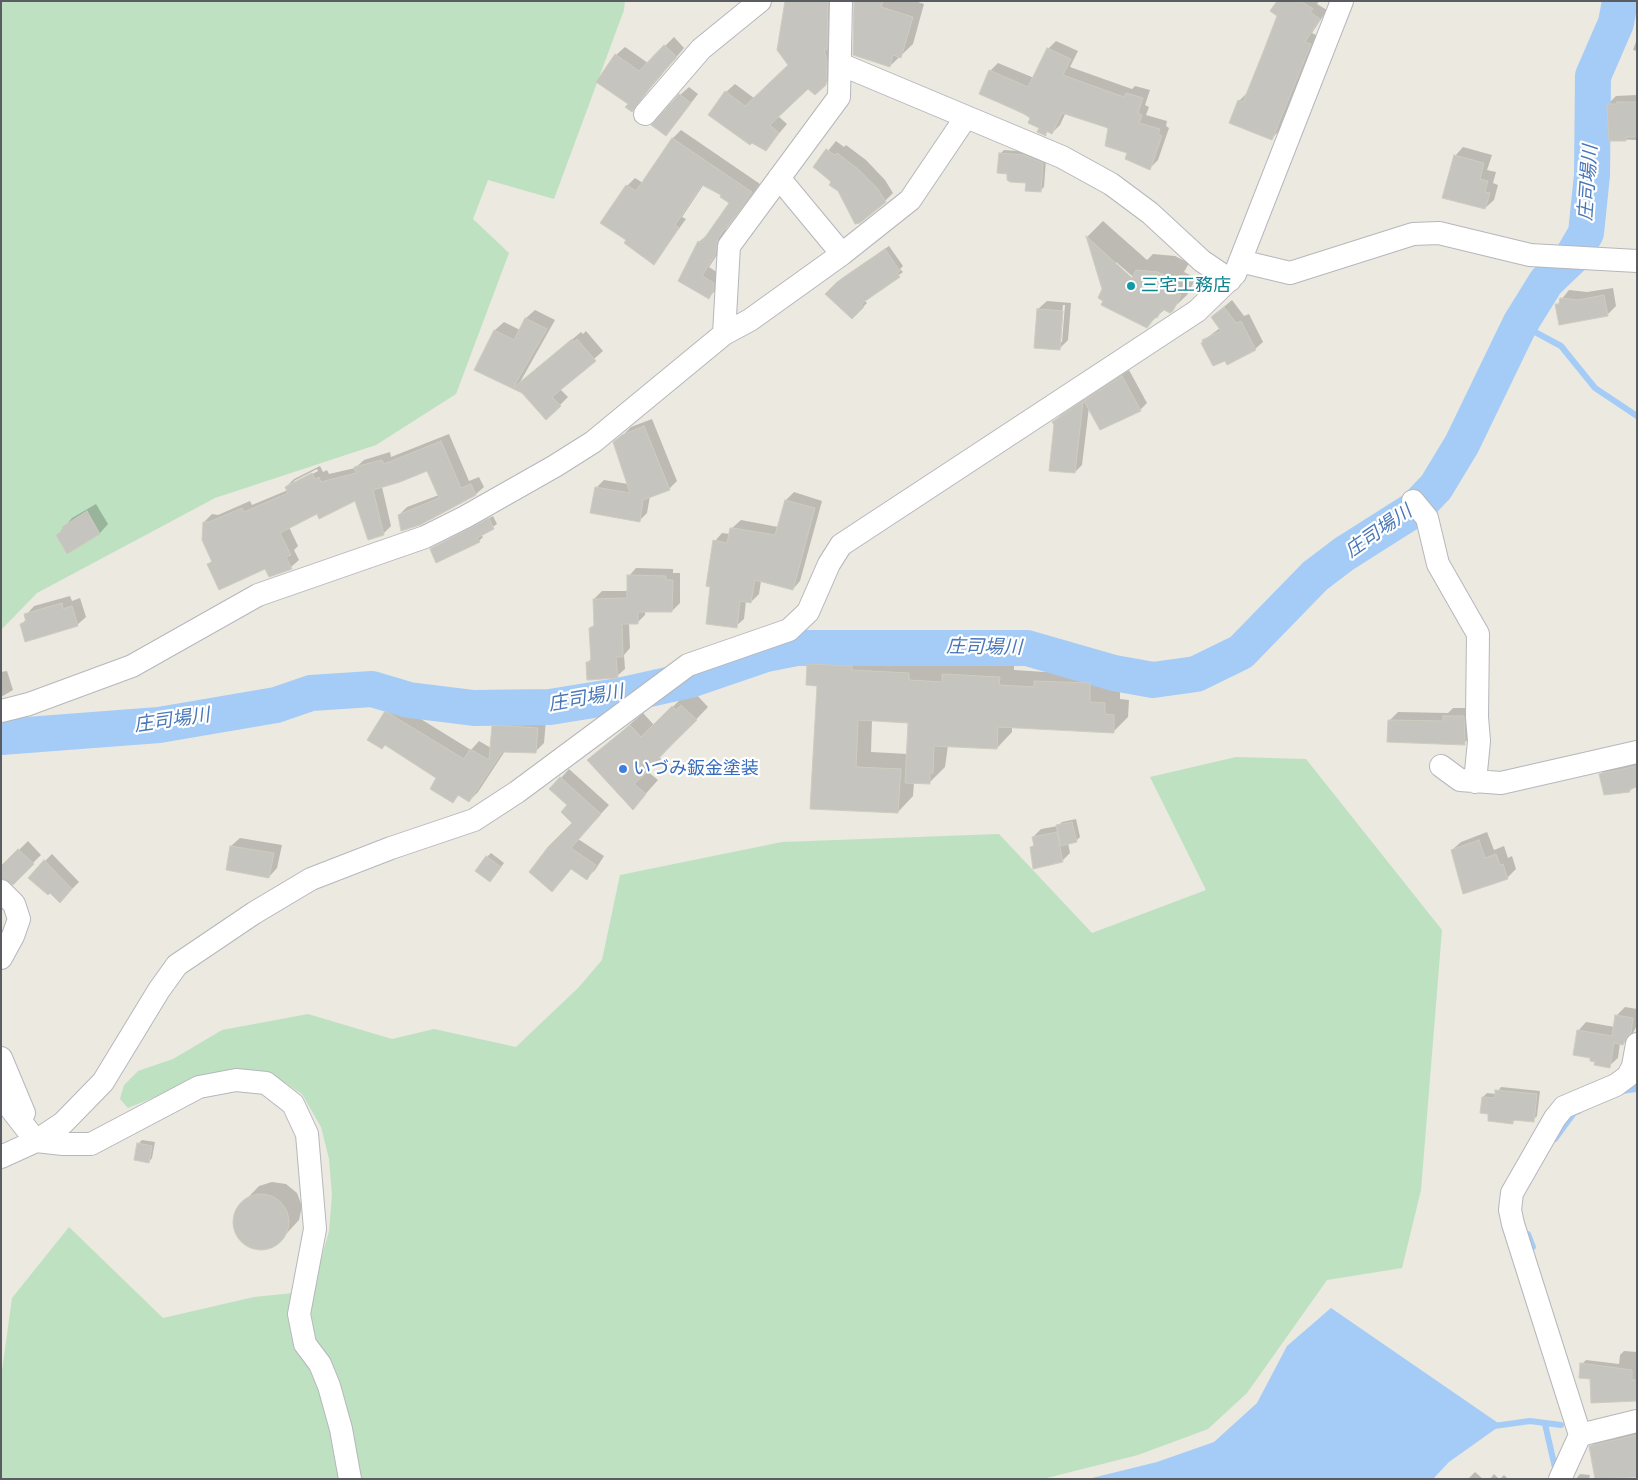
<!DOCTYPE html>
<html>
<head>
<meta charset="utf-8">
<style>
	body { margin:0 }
	#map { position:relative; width:1638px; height:1480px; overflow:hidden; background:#ebe9e0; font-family:Signika,sans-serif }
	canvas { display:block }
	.frame { position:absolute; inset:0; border:2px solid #595c60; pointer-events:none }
</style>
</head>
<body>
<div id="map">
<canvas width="1638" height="1480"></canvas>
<div class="frame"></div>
</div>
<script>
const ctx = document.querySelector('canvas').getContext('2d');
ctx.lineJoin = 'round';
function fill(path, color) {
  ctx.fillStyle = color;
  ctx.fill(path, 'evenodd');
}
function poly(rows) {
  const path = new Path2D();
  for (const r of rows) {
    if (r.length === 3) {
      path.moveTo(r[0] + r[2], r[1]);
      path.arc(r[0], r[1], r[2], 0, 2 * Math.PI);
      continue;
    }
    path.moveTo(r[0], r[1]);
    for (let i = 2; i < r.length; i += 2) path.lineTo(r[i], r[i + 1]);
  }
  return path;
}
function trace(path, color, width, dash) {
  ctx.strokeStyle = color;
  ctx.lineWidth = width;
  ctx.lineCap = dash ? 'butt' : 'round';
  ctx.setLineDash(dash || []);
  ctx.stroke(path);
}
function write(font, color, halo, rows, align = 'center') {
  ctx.font = font + ' Signika,"Noto Sans JP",sans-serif';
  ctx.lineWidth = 4.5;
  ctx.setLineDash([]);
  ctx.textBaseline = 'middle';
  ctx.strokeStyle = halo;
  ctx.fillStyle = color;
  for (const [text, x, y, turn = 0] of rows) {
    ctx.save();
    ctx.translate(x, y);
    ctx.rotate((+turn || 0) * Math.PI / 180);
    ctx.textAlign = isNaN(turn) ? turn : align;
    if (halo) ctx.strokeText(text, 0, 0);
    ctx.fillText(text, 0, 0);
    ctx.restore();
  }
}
fill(poly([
	[1,1,625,1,624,10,554,199,488,180,473,219,509,253,456,394,376,445,215,498,37,593,1,630],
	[1236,757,1306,759,1442,930,1421,1190,1402,1268,1327,1280,1247,1393,1208,1429,1138,1455,1043,1479,1,1479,1,1378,12,1298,69,1227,163,1318,254,1297,293,1293,318,1270,329,1231,332,1195,329,1159,321,1127,302,1094,267,1071,202,1078,128,1108,120,1099,124,1085,138,1071,173,1059,222,1030,308,1014,392,1039,434,1029,516,1047,579,987,602,960,620,875,782,842,999,834,1092,933,1206,890,1150,777]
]), '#bee1c1');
fill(poly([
	[1331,1308,1501,1425,1449,1462,1433,1479,1088,1479,1157,1462,1214,1442,1257,1403,1287,1346]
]), '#a4ccf7');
fill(poly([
	[786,1,836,1,834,75,825,84,808,87,778,116,787,124,766,149,726,92,735,84,754,98,789,65],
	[858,1,915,1,924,4,913,44,890,66],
	[1279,1,1319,1,1317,4,1327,10,1312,33,1318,36,1279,131,1271,139,1239,101,1247,93,1279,16],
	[674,37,684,48,632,110,616,55,625,47,648,63],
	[1637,39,1637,51,1633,50],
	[1056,41,1078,51,1070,67,1132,89,1135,86,1150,90,1145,105,1149,107,1146,115,1167,121,1166,126,1169,128,1158,160,1150,168,1128,152,1109,128,1066,112,1060,125,1052,133,1049,131,1045,134,1032,118,980,94,990,71,998,63,1034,78,1048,49],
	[689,87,698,94,666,135,680,95],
	[1637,95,1637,140,1610,139,1608,104,1616,96],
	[681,130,760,184,726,229,723,246,709,267,721,275,717,289,709,297,680,280,699,242,708,234,731,203,722,194,704,184,682,217,686,219,654,263,628,240,627,186,635,178,643,183,673,138],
	[836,141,844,147,846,145,866,160,885,180,893,193,885,201,839,190,815,167],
	[1463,147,1492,155,1487,170,1496,172,1493,183,1498,185,1494,200,1485,208,1455,156],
	[1004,150,1029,152,1046,160,1044,187,1040,191,1009,173,1000,154],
	[1103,221,1147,260,1153,254,1175,256,1189,263,1184,272,1196,278,1187,295,1170,311,1165,309,1147,326,1104,289,1087,237],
	[1116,262,1138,281,1136,283,1116,266],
	[889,246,903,266,900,269,903,272,864,300,867,303,852,318,827,294,842,278],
	[1613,288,1616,306,1608,314,1557,305,1569,290,1587,292],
	[1232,300,1244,316,1249,314,1263,342,1255,349,1204,340,1220,328,1212,317],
	[1047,301,1071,303,1068,340,1059,349,1038,309],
	[1063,305,1065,305,1062,342,1059,342],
	[535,310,555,320,519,384,581,332,583,334,586,331,603,351,560,389,568,397,560,405,523,392,476,369,495,330,504,322,520,330,526,318],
	[1129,370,1147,403,1140,410,1089,407,1082,465,1075,472,1053,422,1061,415],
	[652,419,677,481,669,489,650,496,647,513,639,521,596,488,604,480,628,484,615,443,631,427],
	[449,434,469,481,479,477,484,487,476,494,399,515,407,507,439,495,428,469,382,487,391,526,383,534,355,499,317,513,289,527,298,546,294,550,299,560,291,567,209,564,212,561,204,522,212,514,218,515,250,501,252,505,288,490,286,487,294,479,320,466,323,472,327,470,329,474,355,468,364,460,390,452,391,457],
	[317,469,318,471,294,484,294,481],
	[794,492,822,501,800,581,793,589,761,581,759,594,751,602,746,601,744,619,736,626,715,541,722,533,730,534,731,529,741,520,778,527,786,500],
	[96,504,108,524,100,533,67,552,57,536,72,518],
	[493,516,497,524,481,535,483,537,479,541,431,550],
	[636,568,673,569,673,573,680,573,680,603,672,611,645,611,645,615,637,623,629,623,630,648,624,655,625,669,617,676,587,663,592,658,590,629,595,624,594,599,602,591,628,591,629,576],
	[70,596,72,601,80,598,86,617,77,625,21,624,27,619,26,615,34,606],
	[823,649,867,652,867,655,924,658,923,665,951,666,959,659,1014,662,1014,670,1045,672,1051,666,1105,669,1104,687,1120,688,1120,699,1129,700,1128,717,1113,732,1012,727,1012,732,997,748,948,745,945,767,929,783,914,782,913,796,898,812,812,807,818,685,808,665],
	[872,720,910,721,908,754,871,752],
	[7,671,13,690,1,697,1,672],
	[695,693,708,707,647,771,658,780,633,808,589,760,643,713,654,725,686,694,690,698],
	[395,703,471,750,479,741,491,748,493,725,501,717,546,720,544,743,535,752,505,751,478,792,469,801,459,795,453,801,438,778,385,744,369,740,386,711],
	[1453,708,1472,708,1473,735,1464,743,1389,721,1398,712,1448,713],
	[1637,763,1637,786,1629,791,1615,794,1600,775,1604,771],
	[569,769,609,805,578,839,604,856,595,870,587,878,572,868,560,881,574,823,561,778],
	[1076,819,1080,837,1076,841,1068,843,1070,853,1062,861,1031,847,1035,844,1033,837,1041,829,1058,826,1062,822],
	[1487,832,1494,850,1504,846,1508,858,1512,856,1516,869,1508,877,1464,892,1452,850,1461,842],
	[240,838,282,845,277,868,269,877,227,869,231,846],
	[28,841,41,855,13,883,1,868],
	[491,853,504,863,494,877,487,857],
	[52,854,79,882,67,894,45,861],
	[1625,1007,1637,1009,1637,1025,1632,1035,1623,1044,1620,1043,1618,1058,1609,1066,1596,1061,1578,1031,1586,1022,1615,1027,1616,1016],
	[1501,1087,1540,1091,1537,1116,1533,1120,1516,1119,1512,1123,1490,1113,1483,1097,1487,1093,1496,1094],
	[142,1140,155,1142,152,1158,149,1162,138,1144],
	[272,1182,286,1184,297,1193,302,1206,299,1220,276,1245,263,1250,249,1247,238,1238,233,1225,235,1211,259,1186],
	[1624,1351,1637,1352,1637,1400,1591,1378,1582,1364,1586,1360,1619,1364,1620,1355],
	[1637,1429,1637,1475,1620,1479,1596,1479,1590,1447,1599,1438],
	[1475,1472,1483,1479,1468,1479],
	[1494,1474,1499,1479,1490,1479],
	[1580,1474,1590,1475,1589,1479,1576,1479],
	[1504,1475,1508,1479,1500,1479]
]), '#0003');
trace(poly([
	[1520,324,1561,346,1595,388,1637,416],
	[1622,1091,1636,1089,1637,1086],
	[1555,1139,1574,1113,1579,1111],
	[1528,1234,1533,1247],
	[1545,1424,1556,1472],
	[1494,1426,1530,1421,1561,1425]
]), '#a4ccf7', 6);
trace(poly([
	[1,737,159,725,276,705,311,693,372,689,409,700,474,708,550,707,618,696,690,680,766,654,796,648,1027,648,1114,673,1153,680,1196,674,1241,652,1315,576,1344,554,1415,509,1436,487,1462,444,1520,324,1546,282,1572,257,1586,233,1592,175,1593,76,1616,23,1620,1]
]), '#a4ccf7', 36);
const building = poly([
	[785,1,828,1,827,50,824,49,827,61,826,85,815,95,808,89,770,125,779,133,766,151,752,143,750,145,708,115,725,91,745,106,788,65,777,50,785,1],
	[854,1,883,1,881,7,913,17,901,58,893,55,890,67,853,55,854,1],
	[1277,1,1301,1,1313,9,1310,12,1320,19,1305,42,1311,44,1272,140,1229,123,1238,100,1243,102,1262,55,1277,16,1270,11,1277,1],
	[664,45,677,57,658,77,632,112,625,107,628,104,596,82,615,54,639,71,664,45],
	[1047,48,1071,59,1063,75,1124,97,1126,93,1143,98,1138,113,1142,115,1139,123,1160,129,1158,134,1162,136,1150,170,1125,159,1127,153,1105,146,1108,128,1062,113,1052,134,1046,131,1046,136,1037,132,1039,128,1028,123,1030,118,1023,113,979,94,989,70,1028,87,1047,48],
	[679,94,691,103,666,136,651,125,679,94],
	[1617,102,1637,102,1637,137,1626,137,1626,141,1609,141,1607,104,1617,104,1617,102],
	[672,138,752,192,718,238,715,255,702,276,714,283,713,291,709,299,678,281,698,241,701,243,729,203,720,197,721,195,702,185,675,225,679,228,654,265,624,243,626,240,600,223,626,185,636,191,672,138],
	[826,149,835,155,837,153,858,169,877,188,886,202,860,223,855,224,838,191,829,185,831,182,828,179,813,167,826,149],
	[999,153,1024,155,1043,163,1041,192,1025,191,1026,183,1010,182,1007,180,1007,174,997,173,999,153],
	[1454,155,1484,163,1480,179,1488,181,1485,192,1490,193,1485,209,1442,198,1454,155],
	[1086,236,1132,278,1136,270,1158,272,1173,280,1169,289,1181,295,1173,311,1170,313,1162,309,1157,318,1155,317,1147,328,1101,305,1103,301,1098,298,1102,289,1086,236],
	[885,249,900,271,897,273,900,277,861,304,864,307,852,319,825,294,837,282,885,249],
	[1604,295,1608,316,1559,325,1555,304,1559,304,1560,298,1578,300,1604,295],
	[1224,307,1236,323,1241,321,1256,350,1227,365,1225,361,1213,366,1201,343,1203,342,1202,340,1221,331,1211,317,1224,307],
	[1037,309,1063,311,1060,350,1034,348,1037,309],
	[525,318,547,329,513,388,572,339,574,342,577,339,596,361,552,397,561,406,546,420,522,393,474,370,494,330,514,340,525,318],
	[1122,376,1141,411,1100,430,1084,401,1122,376],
	[1083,402,1075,473,1049,471,1054,425,1052,422,1083,402],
	[644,426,670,490,643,500,640,522,590,513,595,487,630,493,613,442,622,435,644,426],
	[441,441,461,488,471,484,476,495,420,525,401,531,398,515,439,498,427,471,400,482,373,490,384,535,368,540,355,501,319,519,317,514,280,533,291,555,286,557,292,569,269,577,265,569,219,590,207,564,212,562,202,540,203,522,209,522,242,508,244,512,288,493,285,487,312,473,315,479,319,477,321,482,356,473,354,467,382,460,384,464,441,441],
	[785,500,815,508,793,590,755,580,751,603,740,601,737,628,706,624,710,587,706,586,713,540,727,543,730,528,733,528,775,535,785,500],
	[87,511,100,534,67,554,56,535,64,530,62,527,87,511],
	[489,518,494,529,477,538,480,542,436,563,430,549,489,518],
	[627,575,666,576,666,580,673,580,672,612,638,612,638,624,622,624,623,657,616,657,618,678,587,680,586,662,591,662,589,628,594,626,593,599,627,598,627,575],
	[62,603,63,609,72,606,78,626,25,642,20,624,26,622,24,614,62,603],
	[807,664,852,666,852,670,909,673,909,680,942,682,942,674,1000,677,999,685,1034,687,1034,681,1090,683,1090,702,1105,703,1105,714,1114,715,1114,733,998,727,997,749,934,746,933,773,930,773,930,784,905,783,908,723,858,720,856,767,901,769,898,813,810,809,817,686,806,685,807,664],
	[681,705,697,720,659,757,661,759,634,784,646,794,633,810,587,760,630,725,641,737,672,706,676,710,681,705],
	[385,711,464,759,470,749,489,760,492,725,538,728,536,753,502,752,469,802,458,795,453,803,430,789,436,778,385,745,382,749,367,740,385,711],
	[1443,716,1464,716,1465,745,1387,742,1388,720,1443,721,1443,716],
	[1637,766,1637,787,1629,789,1630,792,1604,795,1599,774,1637,766],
	[560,777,601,814,571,848,596,865,587,880,571,869,552,892,529,872,548,847,572,823,561,812,567,805,549,789,560,777],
	[1072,822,1077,842,1061,846,1056,825,1072,822],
	[1057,832,1063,862,1033,869,1030,847,1034,846,1032,837,1057,832],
	[1479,840,1485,858,1496,854,1500,865,1503,864,1508,879,1463,894,1451,850,1479,840],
	[230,846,274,853,269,878,226,870,230,846],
	[18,849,34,864,13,885,1,878,1,866,18,849],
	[486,856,501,867,490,882,475,871,486,856],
	[44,860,72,889,60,903,50,893,48,895,28,878,44,860],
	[1615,1015,1633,1018,1631,1033,1627,1036,1623,1045,1614,1043,1610,1068,1594,1065,1595,1062,1590,1061,1590,1058,1573,1055,1577,1030,1612,1036,1615,1015],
	[1495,1090,1537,1094,1534,1122,1513,1120,1513,1124,1488,1121,1488,1114,1480,1113,1482,1097,1495,1098,1495,1090],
	[137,1143,152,1146,149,1163,134,1160,137,1143],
	[261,1222,28],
	[1580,1363,1632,1370,1632,1380,1637,1380,1637,1401,1591,1403,1590,1379,1579,1378,1580,1363],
	[1637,1435,1637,1477,1595,1479,1589,1446,1637,1435]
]);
fill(building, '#c6c4be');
trace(building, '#cfcbbf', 1);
const street = poly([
	[840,64,1062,157,1111,184,1150,213,1202,261,1230,280],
	[645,114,701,49,760,1],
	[779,178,842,254],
	[1240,261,1290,273,1413,234,1439,233,1530,255,1637,261],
	[724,334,750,320,842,254,910,200,966,117],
	[1413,501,1427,518,1438,564,1478,634,1477,717,1479,741,1475,782],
	[1,711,29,704,132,666,258,595,425,537,465,517,555,466,593,442,724,334,729,246,839,97,841,1],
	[1441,766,1460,780,1501,783,1637,752],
	[1,891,14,904,19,919,13,936,1,958],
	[1,1058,24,1113],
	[1,1096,36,1141,63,1144,91,1144,199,1087,236,1080,266,1083,293,1104,307,1134,315,1229,299,1314,305,1344,320,1364,329,1386,341,1429,350,1479],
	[1,1157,36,1141,63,1123,103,1082,159,990,177,965,254,913,311,879,391,848,474,820,517,792,688,665,789,630,808,612,829,564,841,545,1197,311,1235,274,1342,1],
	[1580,1435,1637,1421],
	[1560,1479,1580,1435,1513,1224,1510,1210,1512,1193,1555,1118,1564,1107,1616,1085,1628,1076,1633,1066,1637,1044]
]);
trace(street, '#b6b7bc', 24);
trace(street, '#fff', 22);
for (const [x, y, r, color] of [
	[1131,286,5,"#0f9aa8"],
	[623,769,5,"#3f7fe0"]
]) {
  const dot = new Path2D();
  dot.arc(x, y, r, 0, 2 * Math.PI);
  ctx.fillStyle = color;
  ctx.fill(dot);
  trace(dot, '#fff', 2);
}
write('18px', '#0d838f', '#fff', [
	["三宅工務店",1141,286]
], 'left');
write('18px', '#366cbe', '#fff', [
	["いづみ鈑金塗装",633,769]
], 'left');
write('italic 19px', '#4977b8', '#fff', [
	["庄司場川",1589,183,-86],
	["庄司場川",1379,532,-35],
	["庄司場川",984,648,1],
	["庄司場川",586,699,-10],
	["庄司場川",172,721,-8]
]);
</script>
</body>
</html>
